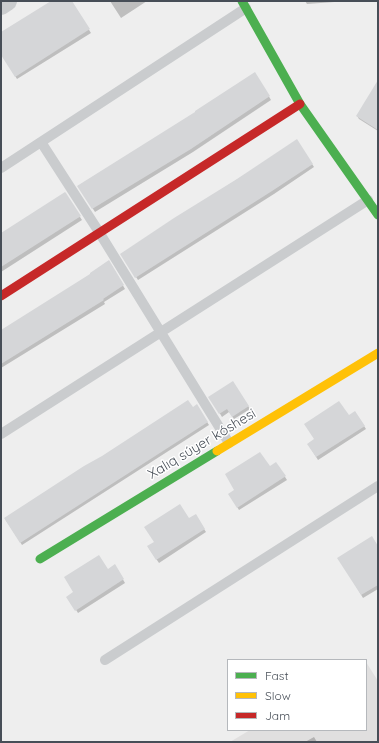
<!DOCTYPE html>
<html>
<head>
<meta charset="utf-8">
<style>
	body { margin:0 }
	#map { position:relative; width:379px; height:743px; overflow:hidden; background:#eee; font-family:Quicksand,sans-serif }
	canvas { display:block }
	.frame { position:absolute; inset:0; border:2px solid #474e57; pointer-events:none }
	.legend { position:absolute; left:227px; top:659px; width:140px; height:72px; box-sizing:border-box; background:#fff; border:1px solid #b5b8bc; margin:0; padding:5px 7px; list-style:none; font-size:12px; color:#474e57 }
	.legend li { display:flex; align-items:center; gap:8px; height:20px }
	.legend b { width:20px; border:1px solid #b5b8bc }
</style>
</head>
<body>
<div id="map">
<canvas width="379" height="743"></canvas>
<div class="frame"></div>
<ul class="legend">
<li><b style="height:5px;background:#4caf50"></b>Fast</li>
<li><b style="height:5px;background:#ffc107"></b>Slow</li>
<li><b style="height:5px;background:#c62828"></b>Jam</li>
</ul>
</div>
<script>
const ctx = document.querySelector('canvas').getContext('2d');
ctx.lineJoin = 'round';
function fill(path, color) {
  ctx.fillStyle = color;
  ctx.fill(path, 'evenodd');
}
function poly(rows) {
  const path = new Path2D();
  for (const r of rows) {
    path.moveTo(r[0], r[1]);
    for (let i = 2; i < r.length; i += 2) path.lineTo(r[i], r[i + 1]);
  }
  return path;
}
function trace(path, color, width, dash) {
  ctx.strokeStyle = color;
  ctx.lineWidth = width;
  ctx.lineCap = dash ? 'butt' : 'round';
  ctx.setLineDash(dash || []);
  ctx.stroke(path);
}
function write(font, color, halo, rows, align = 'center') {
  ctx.font = font + ' Quicksand,sans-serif';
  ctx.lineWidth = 3;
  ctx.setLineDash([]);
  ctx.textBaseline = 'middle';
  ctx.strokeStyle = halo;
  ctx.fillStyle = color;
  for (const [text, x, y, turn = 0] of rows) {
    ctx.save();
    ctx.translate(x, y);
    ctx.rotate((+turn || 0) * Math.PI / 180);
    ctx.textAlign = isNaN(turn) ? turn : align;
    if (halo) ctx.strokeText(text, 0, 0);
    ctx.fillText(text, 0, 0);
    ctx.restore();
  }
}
fill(poly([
	[366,662,378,681,378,742,230,742,250,730,366,730]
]), '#e0dfdf');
fill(poly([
	[52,1,71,1,91,33,17,79,1,54,1,34],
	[110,1,147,1,121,18],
	[305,1,348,1,307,4],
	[255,73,271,100,193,152,95,212,78,186,197,112],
	[378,83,378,131,359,119,357,116],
	[297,141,314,167,274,194,138,280,121,254],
	[65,194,82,220,1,272,1,234],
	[109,262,125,289,104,302,105,304,1,368,1,331,44,305],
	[233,382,250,409,234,419,229,412,222,417,210,397],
	[197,406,209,425,22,545,5,519],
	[355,412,366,429,318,460,308,444],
	[276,463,287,480,239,510,229,494],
	[195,515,206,532,159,563,148,547],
	[378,548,378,589,363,598,339,558],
	[115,566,125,583,78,613,68,597],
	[314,737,317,742,305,742]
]), '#0003');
fill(poly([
	[51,1,72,1,90,29,15,77,1,55,1,32],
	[255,72,270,96,191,149,92,209,77,186,195,112,195,111],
	[378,80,378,130,356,116],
	[297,139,313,164,272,191,135,278,120,254,174,218,237,179],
	[65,192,66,193,81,216,1,267,1,233],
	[109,260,124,285,103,299,104,300,1,364,1,330,90,274,90,273],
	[233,381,249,406,232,417,227,409,219,414,208,397],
	[188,400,193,407,197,404,208,422,20,543,4,518,84,466,102,456],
	[339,401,349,415,355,411,365,426,316,457,307,444,314,439,304,424],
	[260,452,270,466,276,462,286,476,237,508,228,494,234,490,225,474],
	[180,504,189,518,196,514,205,529,156,560,147,546,154,542,144,527],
	[372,536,378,546,378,585,361,595,337,558],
	[99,555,108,569,115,564,124,579,75,611,66,597,73,592,64,577]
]), '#d5d6d8');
trace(poly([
	[41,142,99,232,229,443],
	[1,168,246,8],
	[1,434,368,200],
	[105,660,378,486]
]), '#caccce', 10);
trace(poly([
	[1,5,7,1]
]), '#caccce', 20);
trace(poly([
	[242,1,300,104,378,215],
	[40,559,217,451]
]), '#4caf50', 9);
trace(poly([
	[217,451,378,353]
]), '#ffc107', 9);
trace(poly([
	[1,296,300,104]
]), '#c62828', 9);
write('14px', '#474e57', '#fff', [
	["Xalıq súyer kóshesi",202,444,-31]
]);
</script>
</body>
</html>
